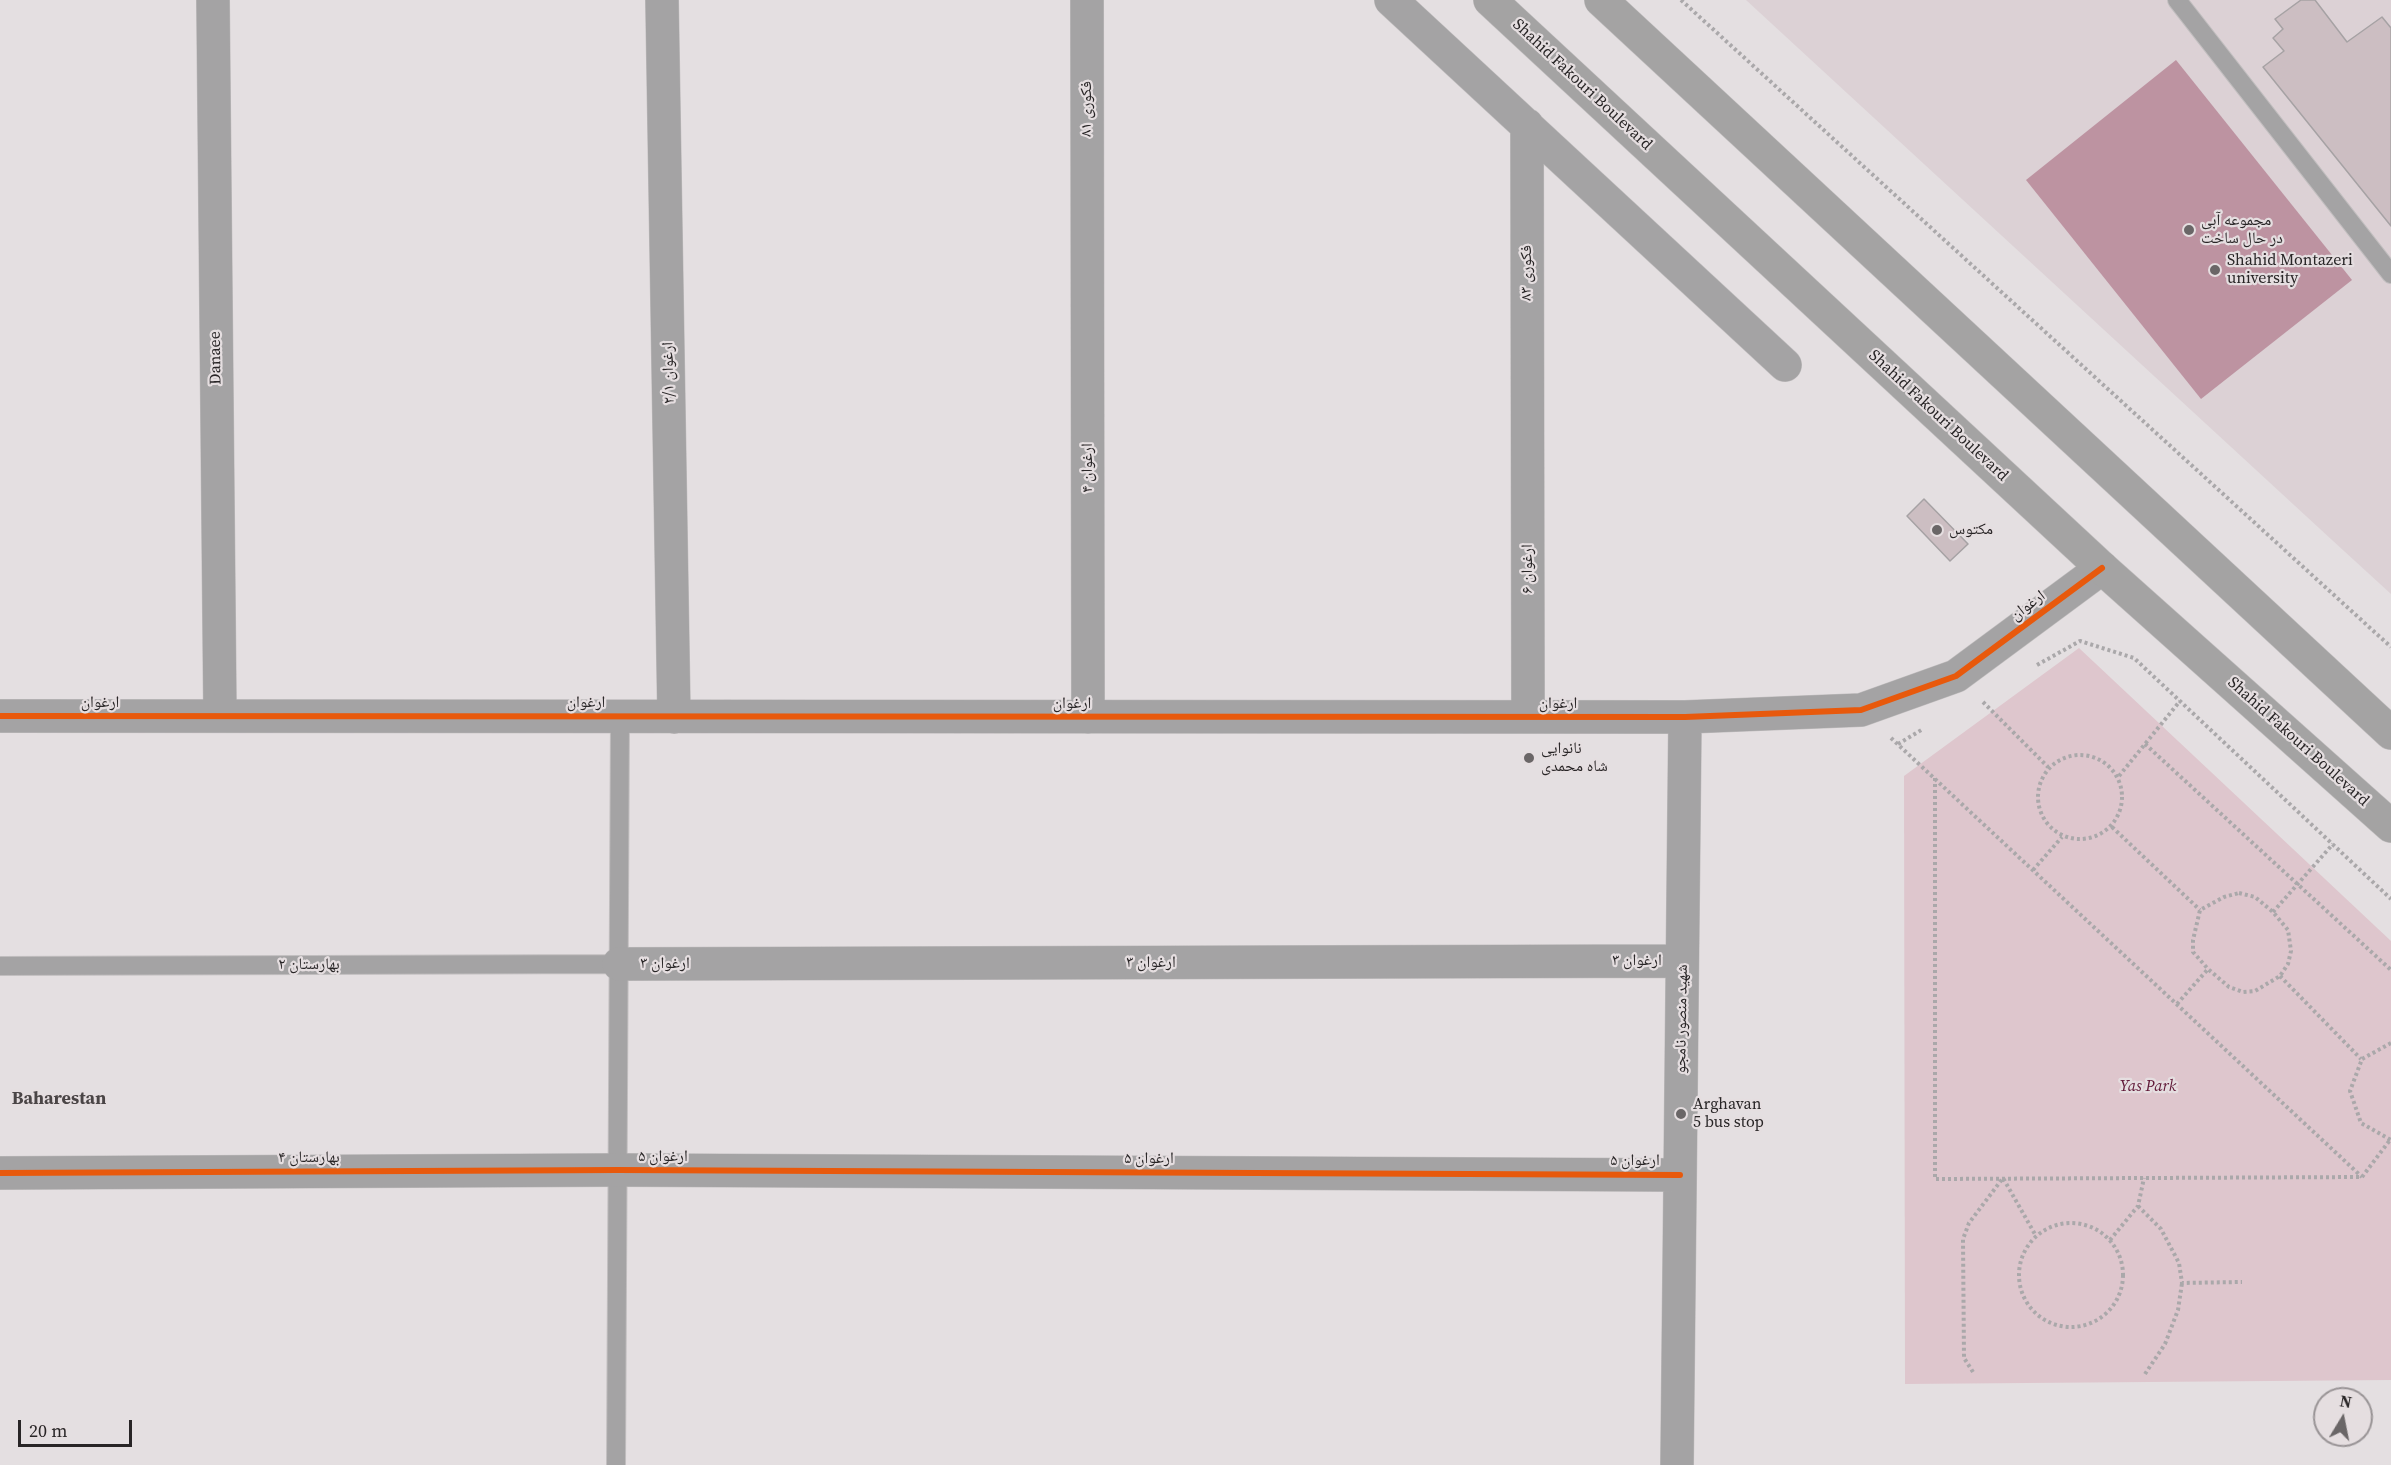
<!DOCTYPE html>
<html>
<head>
<meta charset="utf-8">
<style>
	body { margin:0 }
	#map { position:relative; width:2391px; height:1465px; overflow:hidden; background:#e4dfe1; font-family:"Source Serif 4",serif }
	canvas { display:block }
	.north { position:absolute; left:2313px; top:1387px; width:60px; height:60px; box-sizing:border-box; background:#e5dee0; border:2px solid #999496; border-radius:50%; rotate:10deg; font-size:16px; font-weight:700; line-height:24px; text-align:center; color:#282526 }
	.north::after { content:''; display:block; margin:auto; width:21px; height:27px; background:#6a6667; clip-path:polygon(50% 0,100% 100%,50% 72%,0 100%) }
	.scale { position:absolute; left:18px; top:1420px; width:114px; height:27px; box-sizing:border-box; border:3px solid #282526; border-top:0; padding-left:8px; font-size:18px; line-height:21px; white-space:nowrap; color:#282526; -webkit-text-stroke:4px #e5dee0; paint-order:stroke }
</style>
</head>
<body>
<div id="map">
<canvas width="2391" height="1465"></canvas>
<div class="north">N</div>
<div class="scale">20 m</div>
</div>
<script>
const ctx = document.querySelector('canvas').getContext('2d');
ctx.lineJoin = 'round';
function fill(path, color) {
  ctx.fillStyle = color;
  ctx.fill(path, 'evenodd');
}
function poly(rows) {
  const path = new Path2D();
  for (const r of rows) {
    if (r.length === 3) {
      path.moveTo(r[0] + r[2], r[1]);
      path.arc(r[0], r[1], r[2], 0, 2 * Math.PI);
      continue;
    }
    path.moveTo(r[0], r[1]);
    for (let i = 2; i < r.length; i += 2) path.lineTo(r[i], r[i + 1]);
  }
  return path;
}
function trace(path, color, width, dash) {
  ctx.strokeStyle = color;
  ctx.lineWidth = width;
  ctx.lineCap = dash ? 'butt' : 'round';
  ctx.setLineDash(dash || []);
  ctx.stroke(path);
}
function write(font, color, halo, rows, align = 'center') {
  ctx.font = font + ' "Source Serif 4","Noto Naskh Arabic",serif';
  ctx.lineWidth = 4.5;
  ctx.setLineDash([]);
  ctx.textBaseline = 'middle';
  ctx.strokeStyle = halo;
  ctx.fillStyle = color;
  for (const [text, x, y, turn = 0] of rows) {
    ctx.save();
    ctx.translate(x, y);
    ctx.rotate((+turn || 0) * Math.PI / 180);
    ctx.textAlign = isNaN(turn) ? turn : align;
    if (halo) ctx.strokeText(text, 0, 0);
    ctx.fillText(text, 0, 0);
    ctx.restore();
  }
}
fill(poly([
	[1746,0,2391,0,2391,594,2332,540]
]), '#dcd1d5');
fill(poly([
	[2079,648,2391,941,2391,1380,1905,1384,1904,776]
]), '#dec6cd');
fill(poly([
	[2176,60,2352,280,2201,399,2026,180]
]), '#bd93a1');
const building = poly([
	[2301,0,2315,0,2347,42,2382,17,2391,28,2391,226,2263,67,2284,51,2273,38,2283,29,2275,19,2301,0],
	[1924,499,1968,544,1950,561,1907,516,1924,499]
]);
fill(building, '#ccbec2');
trace(building, '#a6a2a4', 1.5);
const lane = poly([
	[2177,0,2391,274],
	[0,966,619,964],
	[616,1465,620,717]
]);
const street = poly([
	[213,0,220,716],
	[662,0,674,717],
	[1087,0,1088,717],
	[1391,0,1785,365],
	[1527,125,1528,717],
	[0,716,1685,717,1861,710,1956,676,2102,568],
	[619,964,1682,961],
	[0,1173,618,1170,1680,1175],
	[1677,1465,1685,717]
]);
const secondary = poly([
	[1490,0,2102,568,2391,826],
	[1601,0,2391,733]
]);
trace(lane, '#c1bebf', 20);
trace(street, '#c1bebf', 34);
trace(secondary, '#c1bebf', 34);
trace(poly([
	[1681,0,2391,647],
	[2037,665,2080,641,2134,658,2391,899],
	[1983,702,2048,767],
	[1891,738,2362,1177],
	[1898,744,1923,729],
	[2145,744,2391,970],
	[2080,797,42],
	[2119,776,2180,701],
	[1935,778,1935,1179,2362,1177],
	[2112,827,2200,910],
	[2033,870,2062,837],
	[2239,893,2255,897,2273,912,2288,930,2291,951,2288,964,2280,976,2255,991,2243,992,2229,987,2208,969,2193,952,2193,940,2200,910,2224,897,2239,893],
	[2273,912,2333,844],
	[2280,976,2361,1059],
	[2177,1004,2208,969],
	[2391,1043,2362,1059,2350,1091,2361,1123,2391,1140],
	[2362,1177,2390,1140],
	[2138,1206,2161,1229,2179,1263,2182,1283,2242,1282],
	[2071,1275,52],
	[2110,1240,2138,1206,2144,1178],
	[1973,1372,1964,1358,1963,1239,1969,1223,2003,1178,2036,1236],
	[2145,1374,2165,1344,2178,1310,2182,1283]
]), '#aaa8aa', 4, [3, 3]);
trace(lane, '#a4a3a4', 18);
trace(street, '#a4a3a4', 33);
trace(secondary, '#a4a3a3', 33);
trace(poly([
	[0,716,1685,717,1861,710,1956,676,2102,568],
	[0,1173,618,1170,1680,1175]
]), '#e8590c', 6);
for (const [x, y, r, color] of [
	[2189,230,6,"#6a6667"],
	[2215,270,6,"#6a6667"],
	[1937,530,6,"#6a6667"],
	[1529,758,6,"#6a6667"],
	[1681,1114,6,"#6a6667"]
]) {
  const dot = new Path2D();
  dot.arc(x, y, r, 0, 2 * Math.PI);
  ctx.fillStyle = color;
  ctx.fill(dot);
  trace(dot, '#e5dee0', 2);
}
write('16px', '#282526', '#e5dee0', [
	["Shahid Fakouri Boulevard",1582,85,43],
	["فکوری ۸۱",1087,109,-90],
	["فکوری ۸۳",1527,273,-90],
	["Danaee",216,358,-91],
	["ارغوان ۲/۱",669,373,-91],
	["Shahid Fakouri Boulevard",1938,416,43],
	["ارغوان ۴",1088,468,-90],
	["ارغوان ۶",1528,569,-90],
	["ارغوان",2028,606,-37],
	["ارغوان",100,703],
	["ارغوان",586,703],
	["ارغوان",1072,704],
	["ارغوان",1558,704],
	["Shahid Fakouri Boulevard",2298,742,42],
	["ارغوان ۳",1637,961],
	["ارغوان ۳",1151,963],
	["ارغوان ۳",665,964],
	["بهارستان ۲",309,965],
	["شهید منصور نامجو",1682,1019,-89],
	["ارغوان ۵",663,1157],
	["بهارستان ۴",309,1158],
	["ارغوان ۵",1149,1159],
	["ارغوان ۵",1635,1161]
]);
write('16px', '#282526', '#e5dee0', [
	["مجموعه آبی",2201,221],
	["در حال ساخت",2201,239],
	["Shahid Montazeri",2227,261],
	["university",2227,279],
	["مکتوس",1949,530],
	["نانوایی",1541,749],
	["شاه محمدی",1541,767],
	["Arghavan",1693,1105],
	["5 bus stop",1693,1123]
], 'left');
write('italic 16px', '#601837', '#e5dee0', [
	["Yas Park",2148,1087]
]);
write('bold 18px', '#4a4546', '#e5dee0', [
	["Baharestan",59,1099]
]);
</script>
</body>
</html>
